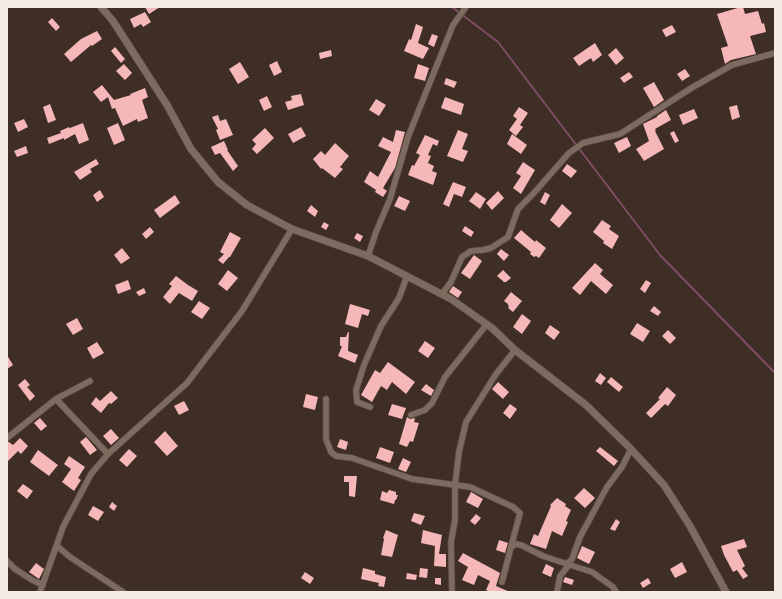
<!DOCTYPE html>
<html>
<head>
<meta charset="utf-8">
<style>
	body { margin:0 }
	#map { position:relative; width:782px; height:599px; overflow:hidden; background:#3f2e25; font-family:"PT Sans Narrow",sans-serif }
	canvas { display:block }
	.frame { position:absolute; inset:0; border:8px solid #f6ebe5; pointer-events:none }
</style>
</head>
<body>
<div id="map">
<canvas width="782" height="599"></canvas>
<div class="frame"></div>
</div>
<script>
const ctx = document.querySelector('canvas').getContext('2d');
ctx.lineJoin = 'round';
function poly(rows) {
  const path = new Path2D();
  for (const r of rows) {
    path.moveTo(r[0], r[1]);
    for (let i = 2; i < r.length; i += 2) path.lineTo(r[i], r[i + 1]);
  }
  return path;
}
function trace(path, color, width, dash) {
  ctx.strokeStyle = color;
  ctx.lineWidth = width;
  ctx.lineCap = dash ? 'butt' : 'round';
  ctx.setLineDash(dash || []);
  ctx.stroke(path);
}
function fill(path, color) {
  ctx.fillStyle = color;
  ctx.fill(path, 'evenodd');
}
trace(poly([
	[452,7,498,42,660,255,775,373]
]), '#7d4e66', 2);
fill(poly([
	[145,7,160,7,149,14],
	[741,7,743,7,745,14,758,11,762,24,764,23,766,32,750,36,756,54,731,60,725,64,721,48,728,46,717,14],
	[145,12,151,22,143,27,141,24,134,28,130,19],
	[52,18,60,27,56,31,48,22],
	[416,24,423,27,418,43,429,48,423,59,404,51,409,39,411,40],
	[672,25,676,32,666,37,662,30],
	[97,31,102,39,92,46,91,45,71,62,64,54,81,39],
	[432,34,438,36,434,47,428,44],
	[595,43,602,55,593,62,591,58,579,66,573,58],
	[115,47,125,59,121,63,111,51],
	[616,48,624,58,616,65,608,55],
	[331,50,332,56,320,59,319,53],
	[277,61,282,72,274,76,269,65],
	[240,62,249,77,238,84,229,69],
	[124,64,132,73,125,80,116,71],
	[418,64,429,68,425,81,414,78],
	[685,69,690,76,682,81,677,74],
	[629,72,633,77,624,83,620,78],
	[446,78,457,82,454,88,444,84],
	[654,82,664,100,654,107,643,88],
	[102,85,114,100,131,95,130,94,145,88,148,97,142,100,148,118,138,122,137,119,123,126,115,108,112,109,108,97,101,102,93,92],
	[301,94,304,105,288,110,285,102,292,100,291,96],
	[267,96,272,107,264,111,259,100],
	[445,97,464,104,461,115,441,108],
	[376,99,386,105,379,116,369,110],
	[50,104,56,120,48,123,43,107],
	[737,105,740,117,732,120,729,107],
	[519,107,528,113,520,125,523,127,516,136,509,130,517,119,513,116],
	[694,109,698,118,683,125,679,115],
	[666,110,671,120,655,129,656,131,655,131,664,149,644,161,636,149,649,141,643,124,657,117,657,116],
	[218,115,220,121,226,119,233,135,220,140,216,130,218,129,212,117],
	[24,119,28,127,18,132,14,123],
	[83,123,89,140,79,144,75,134,64,140,64,138,49,144,47,138,61,133,60,131,69,127,70,128],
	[118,123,125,140,114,145,107,128],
	[301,127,306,136,293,143,288,134],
	[265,128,274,138,257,154,252,149,256,144,252,140],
	[396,130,405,132,395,168,383,188,387,191,383,197,375,192,376,190,364,182,370,171,378,177,391,152,378,146,383,137,393,142],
	[458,130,468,134,462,149,468,151,463,162,447,156],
	[674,131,679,141,675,143,670,133],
	[512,134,527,145,521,154,507,144],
	[425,135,439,141,437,146,433,144,428,155,431,156,428,163,434,166,432,171,437,173,433,185,408,175,412,165,414,166,420,155,416,153],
	[627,137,631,146,619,153,614,143],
	[224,141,228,150,227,150,238,166,233,171,220,153,215,155,211,147],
	[335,143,349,156,340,167,343,169,335,178,322,168,321,169,313,159,321,151,325,155],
	[26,146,28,153,17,157,14,151],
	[96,159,99,164,90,169,92,172,80,180,74,172],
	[523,162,535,170,521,194,513,188,521,176,516,173],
	[567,164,577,171,571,178,562,171],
	[453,182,466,187,462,197,454,194,449,207,443,204],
	[100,190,104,197,97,202,93,195],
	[498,191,504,198,492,210,486,203],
	[476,192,486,199,480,209,469,201],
	[545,192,550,195,545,205,540,202],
	[175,195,180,203,160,218,154,210],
	[399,196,410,201,405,211,394,206],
	[562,204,572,213,559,228,550,220],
	[311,205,318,211,315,217,307,211],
	[602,220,611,226,609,229,619,236,612,249,603,243,604,241,593,232],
	[324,222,329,225,326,230,321,227],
	[465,226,474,232,471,237,462,231],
	[150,227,154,232,146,239,142,234],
	[521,230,535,242,536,240,546,248,539,258,536,256,534,257,530,254,531,252,514,238],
	[230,232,241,238,230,257,229,257,223,264,218,260,224,254,220,252],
	[357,233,363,236,360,242,354,238],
	[122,248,130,258,121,264,114,255],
	[501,249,509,255,504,261,497,254],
	[474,255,482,261,470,279,461,273],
	[595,263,603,270,600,274,613,285,606,294,591,281,580,295,572,288],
	[228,270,238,278,227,291,218,284],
	[503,270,511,278,506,282,504,282,497,276],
	[176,276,188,285,198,291,192,301,179,293,170,304,163,297,172,286,169,284],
	[128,280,131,289,118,294,115,285],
	[646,280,651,283,645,293,640,289],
	[453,286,462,292,458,298,449,292],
	[144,288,146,293,139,296,136,292],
	[511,292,522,301,513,312,508,308,509,307,508,305,508,304,504,301],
	[199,301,210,308,202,319,191,312],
	[350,304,370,310,368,316,362,314,358,328,345,324],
	[654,306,661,312,658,316,650,311],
	[522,314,531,321,522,334,513,327],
	[77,318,83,329,73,335,66,324],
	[637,323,650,331,643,342,630,334],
	[550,325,560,332,554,340,545,333],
	[668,330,676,338,670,344,662,336],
	[348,332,349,332,348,351,358,355,355,363,338,356,342,346,340,346,340,337,346,337],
	[425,341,435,348,428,358,418,351],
	[97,342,104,353,93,359,87,348],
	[7,355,13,365,7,369],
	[388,362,415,382,406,394,392,382,387,390,381,386,372,402,361,395,375,370,380,373],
	[600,373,606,378,601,385,595,381],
	[611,377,623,387,619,392,607,382],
	[25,379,30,385,27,387,35,396,30,401,18,385],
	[498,382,509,392,503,399,492,389],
	[426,384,434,390,431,396,421,390],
	[667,387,676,395,668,406,665,404,651,418,646,413,660,399,658,398],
	[111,391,118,398,111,404,109,403,101,413,91,404,96,397,100,401],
	[306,394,318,397,315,410,303,407],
	[184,401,189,410,179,415,174,406],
	[392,404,406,408,402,419,388,415],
	[510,404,517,409,510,419,503,413],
	[407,417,410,419,415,418,414,422,419,423,413,442,410,441,407,447,399,444],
	[40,418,47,426,41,431,34,423],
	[111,429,119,438,111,445,103,436],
	[165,431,178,446,167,456,154,442],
	[86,437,97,450,90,455,80,442],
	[20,438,28,446,21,454,18,451,7,462,7,442,9,442,13,445],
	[340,439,348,442,346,450,337,447],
	[380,447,394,452,390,463,376,458],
	[600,447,618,461,614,466,596,451],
	[129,449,137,456,127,467,119,460],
	[38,450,58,465,49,476,30,462],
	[69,456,85,467,78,478,81,480,74,491,62,482,71,469,64,464],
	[403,458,411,462,406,472,398,469],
	[344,476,357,476,355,497,349,496,349,482,344,482],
	[23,484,33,491,27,499,17,491],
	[584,488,595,498,585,508,574,498],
	[389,490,396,492,396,495,398,495,396,500,395,500,394,504,380,500,382,491,387,493],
	[471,492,483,499,478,508,466,502],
	[557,498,566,504,565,506,571,510,566,521,568,522,562,536,552,531,546,549,530,544,534,534,538,536,551,506,550,505],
	[112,502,117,506,114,511,109,507],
	[93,506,104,512,98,521,88,515],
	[414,513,425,516,421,525,411,521],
	[476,514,481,518,475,525,470,521],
	[616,519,620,522,615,531,610,529],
	[386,530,398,535,392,557,381,555,384,539,383,538],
	[423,530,442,535,439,554,446,554,446,567,434,566,435,546,421,543],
	[744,539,747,547,737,550,745,566,742,568,748,576,743,579,737,570,733,572,724,555,721,546],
	[499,540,508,543,505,553,496,550],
	[582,546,595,552,589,564,577,558],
	[463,553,500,573,496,586,510,592,490,592,486,590,490,581,478,575,474,585,462,580,468,567,458,561],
	[682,562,687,572,675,578,670,569],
	[36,563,44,569,39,579,29,572],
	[546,564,554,568,551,577,542,573],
	[363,568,375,571,375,574,386,577,384,587,378,586,379,583,361,579],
	[420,568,428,569,427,578,419,577],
	[305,572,314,578,310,584,301,578],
	[407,573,417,575,416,580,406,579],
	[565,577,574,580,572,585,563,582],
	[435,578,441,578,441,585,435,584],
	[648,578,651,583,643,588,640,583]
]), '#f5b7b7');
const minor = poly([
	[368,256,376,232,390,199,408,137,453,25,466,7],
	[442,294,451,282,462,257,471,251,483,250,491,248,508,237,518,209,533,194,569,153,583,143,620,134,693,87,732,65,775,53],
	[56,399,108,454],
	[326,399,326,439,331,452,336,456,352,458,412,479,470,487,513,507,520,513,511,547],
	[370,407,357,402,356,390,364,365,381,326,399,298,407,276],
	[411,415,425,410,432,403,445,377,487,324],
	[7,438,56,399,90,381],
	[57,546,70,557,123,592],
	[7,561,15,569,32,580,43,585],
	[567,564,592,572,613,587,616,592],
	[502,582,511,547,516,544,521,545,543,556,567,564,572,559,580,537,607,487,622,467,631,449],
	[40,592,63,527,91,474,108,454,187,383,242,311,292,229],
	[452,592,451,542,455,520,455,485,459,452,466,422,496,374,515,350],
	[557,592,560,576,569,565]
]);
const tertiary = poly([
	[101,7,113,21,167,105,191,149,218,182,247,205,292,229,368,256,451,299,492,328,515,350,586,405,631,449,664,485,690,526,726,592]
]);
trace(minor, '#5b4d45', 7);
trace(tertiary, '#5b4d45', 8);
trace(minor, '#7e6b60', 5.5);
trace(tertiary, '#7e6b60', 7);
</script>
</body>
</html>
